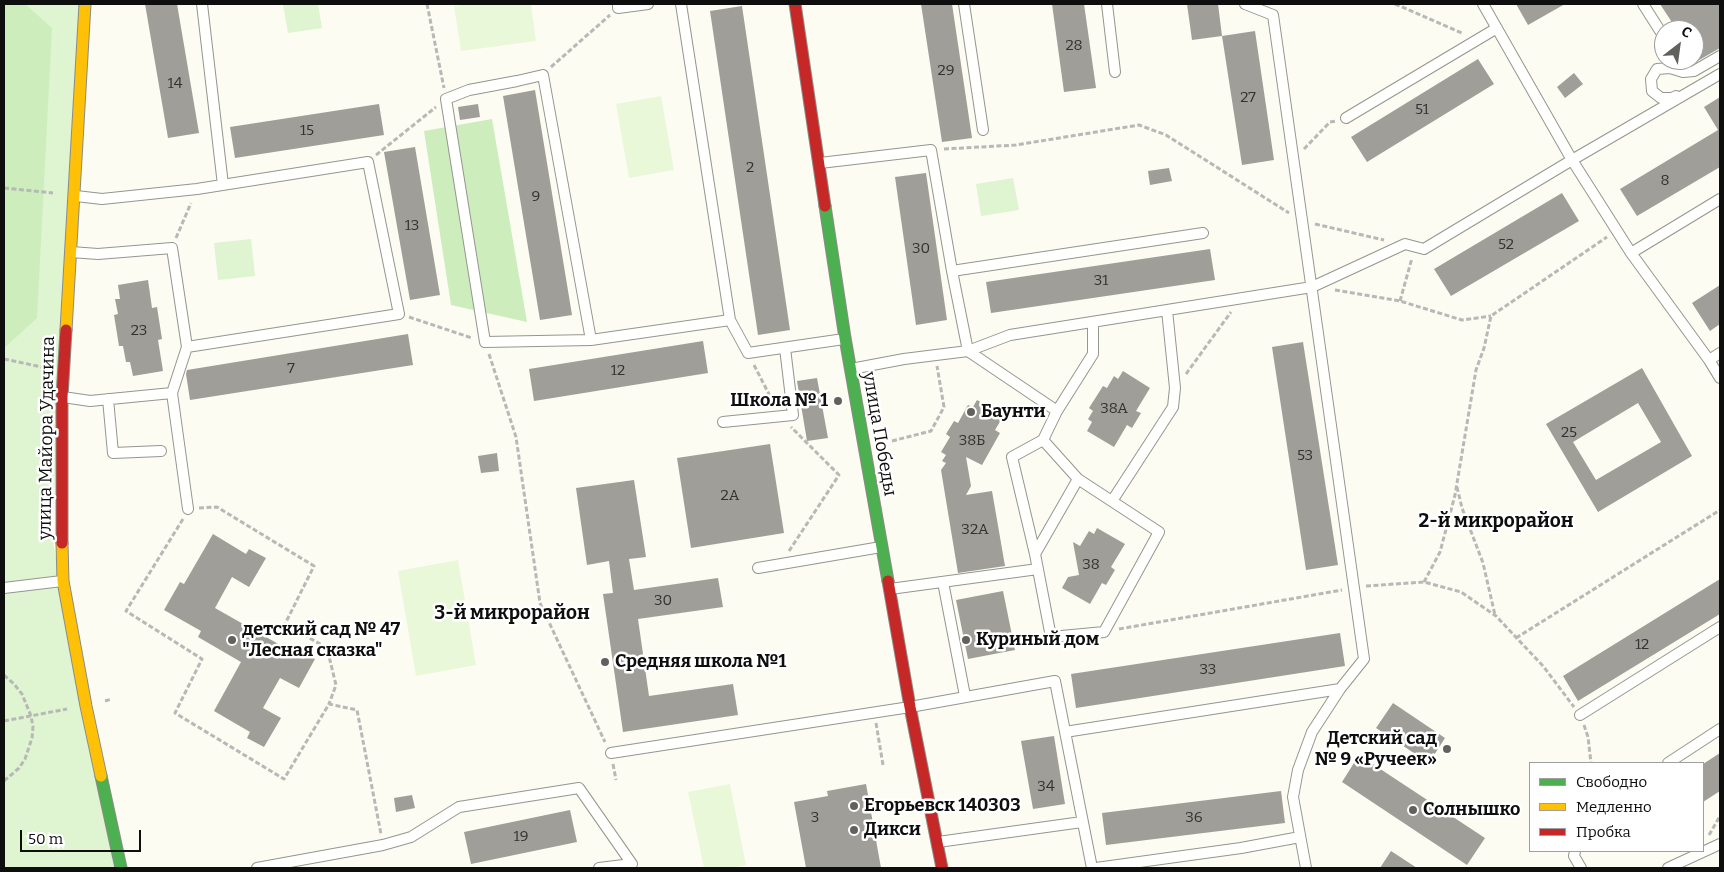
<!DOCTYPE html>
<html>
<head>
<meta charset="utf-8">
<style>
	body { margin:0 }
	#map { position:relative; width:1724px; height:872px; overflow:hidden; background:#fcfcf2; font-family:Bitter,serif }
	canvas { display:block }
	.frame { position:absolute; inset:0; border:5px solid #0e0e0e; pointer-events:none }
	.legend { position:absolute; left:1529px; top:762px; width:175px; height:90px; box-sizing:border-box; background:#fff; border:1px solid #9f9f9f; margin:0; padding:6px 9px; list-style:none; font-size:15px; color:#0e0e0e }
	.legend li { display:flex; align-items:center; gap:10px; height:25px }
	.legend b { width:25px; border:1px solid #9f9f9f }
	.north { position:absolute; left:1654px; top:20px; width:50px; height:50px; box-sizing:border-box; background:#fff; border:1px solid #9f9f9f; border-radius:50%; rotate:30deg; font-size:14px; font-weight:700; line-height:20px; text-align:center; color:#0e0e0e }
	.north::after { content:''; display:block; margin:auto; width:18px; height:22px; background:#61615e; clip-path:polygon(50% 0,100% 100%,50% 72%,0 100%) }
	.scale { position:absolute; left:20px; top:830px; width:121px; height:22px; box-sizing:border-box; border:2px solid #0e0e0e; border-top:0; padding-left:6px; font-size:15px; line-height:18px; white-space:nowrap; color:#0e0e0e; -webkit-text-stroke:4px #fff; paint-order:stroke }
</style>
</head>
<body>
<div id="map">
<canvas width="1724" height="872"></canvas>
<div class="frame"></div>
<ul class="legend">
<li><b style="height:6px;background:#4caf50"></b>Свободно</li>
<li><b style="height:6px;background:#ffc107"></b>Медленно</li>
<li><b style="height:6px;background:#c62828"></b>Пробка</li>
</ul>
<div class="north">С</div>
<div class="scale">50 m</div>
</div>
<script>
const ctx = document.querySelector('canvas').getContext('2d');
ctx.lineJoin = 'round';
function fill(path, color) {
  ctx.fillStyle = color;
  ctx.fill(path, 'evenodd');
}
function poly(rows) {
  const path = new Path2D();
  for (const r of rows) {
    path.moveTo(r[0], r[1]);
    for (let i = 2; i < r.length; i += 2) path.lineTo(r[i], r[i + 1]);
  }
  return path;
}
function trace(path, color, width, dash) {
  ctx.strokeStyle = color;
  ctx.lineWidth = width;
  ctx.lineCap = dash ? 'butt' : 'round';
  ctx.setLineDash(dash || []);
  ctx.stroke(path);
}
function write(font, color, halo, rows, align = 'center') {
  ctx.font = font + ' Bitter,serif';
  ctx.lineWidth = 5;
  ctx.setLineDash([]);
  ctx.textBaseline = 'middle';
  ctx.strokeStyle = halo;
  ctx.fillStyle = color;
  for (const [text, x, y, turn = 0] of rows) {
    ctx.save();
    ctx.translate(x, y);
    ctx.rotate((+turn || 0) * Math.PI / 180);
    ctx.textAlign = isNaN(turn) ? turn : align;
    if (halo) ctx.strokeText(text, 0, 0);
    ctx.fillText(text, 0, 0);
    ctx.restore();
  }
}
fill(poly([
	[4,4,80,4,52,537,114,868,4,868],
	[293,4,318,4,322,28,288,33,283,5],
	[1013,178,1019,210,981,216,976,184],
	[251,239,255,276,218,280,214,243]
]), '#dff4d0');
fill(poly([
	[4,4,25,4,52,28,37,318,4,348],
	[492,119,527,322,451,305,424,131]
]), '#cdedbd');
fill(poly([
	[468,4,531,4,536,41,461,51,454,6],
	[661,96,674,170,629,178,616,104],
	[458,560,476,665,416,676,398,571],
	[730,784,746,865,731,868,704,868,688,792]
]), '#eaf8da');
fill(poly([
	[145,4,177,4,199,133,168,138],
	[921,4,952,4,972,138,942,142],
	[1052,4,1084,4,1096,88,1064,92],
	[1187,4,1218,4,1222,36,1192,40],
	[1516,4,1565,4,1528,25],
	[1660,4,1720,4,1720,48,1694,63,1694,30,1677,30],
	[742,6,790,330,758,335,710,11],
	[1255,31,1274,160,1242,165,1222,36],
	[1478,59,1494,84,1367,162,1351,137],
	[1574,73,1583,84,1565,98,1557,87],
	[535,90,572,315,540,320,503,96],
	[1720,97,1720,167,1637,216,1620,189,1718,130,1704,107],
	[379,104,384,135,235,158,230,127],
	[478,104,480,117,460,120,458,107],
	[415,147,440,295,410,300,384,152],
	[1169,168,1172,181,1150,185,1148,171],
	[926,173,947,320,916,325,895,177],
	[1562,193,1579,221,1451,296,1434,269],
	[1210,249,1215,280,991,313,986,282],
	[148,280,152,308,157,307,162,339,158,340,163,371,133,376,130,362,126,362,123,346,119,346,114,315,118,314,115,299,120,299,118,285],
	[1720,285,1720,324,1710,331,1692,303],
	[408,334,413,365,190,400,186,374,187,370],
	[703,341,708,373,534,401,529,369],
	[1303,342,1338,565,1306,570,1272,347],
	[1642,368,1692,456,1598,512,1546,424],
	[1638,403,1661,442,1596,480,1573,442],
	[1123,371,1150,388,1136,411,1141,413,1132,428,1127,425,1114,447,1087,431,1092,422,1088,419,1093,411,1089,408,1103,386,1107,388,1114,376,1118,379],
	[817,378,828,438,807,441,797,381],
	[977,400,1004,415,995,430,1000,433,982,465,966,457,971,486,966,495,992,491,1005,566,958,573,941,470,946,463,942,461,946,455,941,452,950,437,946,434,954,421,958,423,968,405,973,407],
	[770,444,784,533,691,548,677,458],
	[497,453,499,471,481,473,478,456],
	[634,480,646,557,629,559,634,590,718,578,723,607,638,619,649,696,733,684,738,715,623,732,603,594,613,593,609,561,587,565,576,488],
	[1097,528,1125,544,1111,567,1115,570,1106,585,1102,583,1090,604,1062,588,1068,577,1079,575,1073,542,1080,546,1089,531,1094,534],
	[213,534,246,554,249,549,266,558,249,587,232,577,215,608,296,654,298,650,315,659,299,688,280,678,263,708,281,718,264,747,247,738,250,732,214,711,241,662,198,637,201,631,164,610,180,582,184,584],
	[1720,579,1720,614,1578,701,1563,676],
	[1003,591,1015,650,968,659,956,600],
	[1340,633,1345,666,1076,708,1071,674],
	[1393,703,1445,738,1429,763,1376,728],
	[1054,736,1065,804,1033,809,1021,741],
	[1720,753,1720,791,1703,802,1703,764],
	[1359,755,1485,838,1467,865,1342,782],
	[866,784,881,868,806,868,794,802,828,796,827,791],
	[1281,791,1285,823,1106,845,1102,813],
	[412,795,415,808,396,812,394,798],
	[570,810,577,842,471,864,464,832],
	[1391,851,1417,868,1380,868]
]), '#9f9e98');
const lane = poly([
	[202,4,223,185],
	[618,4,618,8,648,4],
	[681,4,730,320],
	[964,4,983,130],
	[1107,4,1115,72],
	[1483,4,1572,160,1631,253,1709,360,1720,378],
	[1643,4,1664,37],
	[1676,96,1672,98,1661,98,1652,91,1651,79,1657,69,1670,68,1683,72,1694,71,1720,56],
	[1346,118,1497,28],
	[820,163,931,150,952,271,1203,233],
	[76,196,102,199,197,189,368,162,399,314,187,347],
	[1631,253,1720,199],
	[952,271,968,351,1057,411,1043,440,1012,457,1035,554,1078,479],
	[591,340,543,75,517,81,469,90,446,99,485,342,591,340,730,320,748,353,844,339],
	[1709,360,1720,353],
	[851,369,904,359,968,351,1010,335,1312,287,1405,244,1424,249,1572,160,1720,74],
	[172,393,188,509],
	[63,397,90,401,172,393,187,347,172,248,98,254,71,252],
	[108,399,113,453,161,451],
	[1057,411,1093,354,1093,322],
	[723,422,793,415,785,348],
	[1112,501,1173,407,1175,388,1167,310],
	[1035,554,1051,637,1104,632,1159,532,1078,479,1043,440],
	[758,568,881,547],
	[943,582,965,696],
	[4,588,62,581],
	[890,589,1038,569],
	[1580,715,1720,627],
	[1065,732,1340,689,1364,659,1273,15,1245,4],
	[611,753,910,707,1055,681,1092,868],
	[1668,763,1720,729],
	[938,842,1082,822],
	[1575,851,1574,856,1581,868],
	[257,868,383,845,411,837,459,807,579,788,632,864,599,868],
	[1096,868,1241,848,1300,837],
	[1306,868,1293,797,1298,770,1312,732,1340,689],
	[1668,868,1720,844]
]);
const fast = poly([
	[825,206,845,338,888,581],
	[101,776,121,868]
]);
const slow = poly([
	[66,330,85,4],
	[62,543,63,581,86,706,101,776]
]);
const jam = poly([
	[795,4,825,206],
	[62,543,62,397,66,330],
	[888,581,910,707,942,868]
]);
trace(lane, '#959591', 12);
trace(fast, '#8c8c87', 13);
trace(slow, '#8c8c87', 13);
trace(jam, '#8c8c87', 13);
trace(poly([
	[427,4,444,88],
	[1395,4,1462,33],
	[551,67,610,15],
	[944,149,1016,145,1139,125,1166,135,1289,213],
	[1304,149,1330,122,1336,121],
	[376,155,436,107],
	[4,188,53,193],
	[1315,224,1384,240],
	[176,238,191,203],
	[1335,290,1400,301,1462,320,1491,316],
	[1400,301,1412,258],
	[409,317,472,338],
	[489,354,516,437,540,603,605,742],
	[4,359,42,367],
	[754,365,774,404],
	[1186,374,1231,312],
	[892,441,931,431,944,407,937,366],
	[1457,487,1462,508,1483,563,1495,615],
	[199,508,217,507,314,566,285,624,327,648,336,685,329,704],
	[183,519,126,611,202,659,175,713,284,779,329,704,357,710,381,834],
	[789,551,839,475,791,427],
	[1424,582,1440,552,1455,495,1476,370,1484,348,1491,316,1607,237],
	[1366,586,1424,582,1461,592,1496,616,1543,666,1574,707],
	[1119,629,1342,590],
	[1516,638,1720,510],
	[4,675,14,684,22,694,31,716,33,727,32,738,25,759,19,768,4,781],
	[105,701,112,699],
	[4,721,67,709],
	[876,723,883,765],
	[1584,725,1588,737,1591,763],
	[613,764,616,780],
	[1709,835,1720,816]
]), '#b8b8b6', 3, [5, 2.5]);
trace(lane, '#fffffd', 10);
trace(fast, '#4caf50', 11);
trace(slow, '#ffc107', 11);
trace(jam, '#c62828', 11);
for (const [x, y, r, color] of [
	[838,401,5,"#61615e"],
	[971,412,5,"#61615e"],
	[232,640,5,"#61615e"],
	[966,640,5,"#61615e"],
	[605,662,5,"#61615e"],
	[1447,749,5,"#61615e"],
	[854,806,5,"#61615e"],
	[1413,810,5,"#61615e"],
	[854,830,5,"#61615e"]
]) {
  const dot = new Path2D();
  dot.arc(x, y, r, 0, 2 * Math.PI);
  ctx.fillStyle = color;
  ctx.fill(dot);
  trace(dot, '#fff', 2);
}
write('15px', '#323230', null, [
	["28",1074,46],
	["29",946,71],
	["14",175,84],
	["27",1248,98],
	["51",1422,110],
	["15",307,131],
	["2",750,168],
	["8",1665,181],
	["9",536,197],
	["13",412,226],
	["52",1506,245],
	["30",921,249],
	["31",1101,281],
	["23",139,331],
	["7",291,369],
	["12",618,371],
	["38А",1114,409],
	["25",1569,433],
	["38Б",972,441],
	["53",1305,456],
	["2А",730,496],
	["32А",975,530],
	["38",1091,565],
	["30",663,601],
	["12",1642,645],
	["33",1208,670],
	["34",1046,787],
	["3",815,818],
	["36",1194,818],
	["19",521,837]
]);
write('bold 18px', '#0e0e0e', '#fff', [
	["Школа № 1",828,401,"right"],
	["Баунти",981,412],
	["детский сад № 47",242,630],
	["\"Лесная сказка\"",242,651],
	["Куриный дом",976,640],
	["Средняя школа №1",615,662],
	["Детский сад",1437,739,"right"],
	["№ 9 «Ручеек»",1437,760,"right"],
	["Егорьевск 140303",864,806],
	["Солнышко",1423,810],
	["Дикси",864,830]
], 'left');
write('18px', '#0e0e0e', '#fff', [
	["улица Победы",879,434,80],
	["улица Майора Удачина",47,438,-89]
]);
write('bold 19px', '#0e0e0e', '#fff', [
	["2-й микрорайон",1496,522],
	["3-й микрорайон",512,614]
]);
</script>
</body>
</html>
